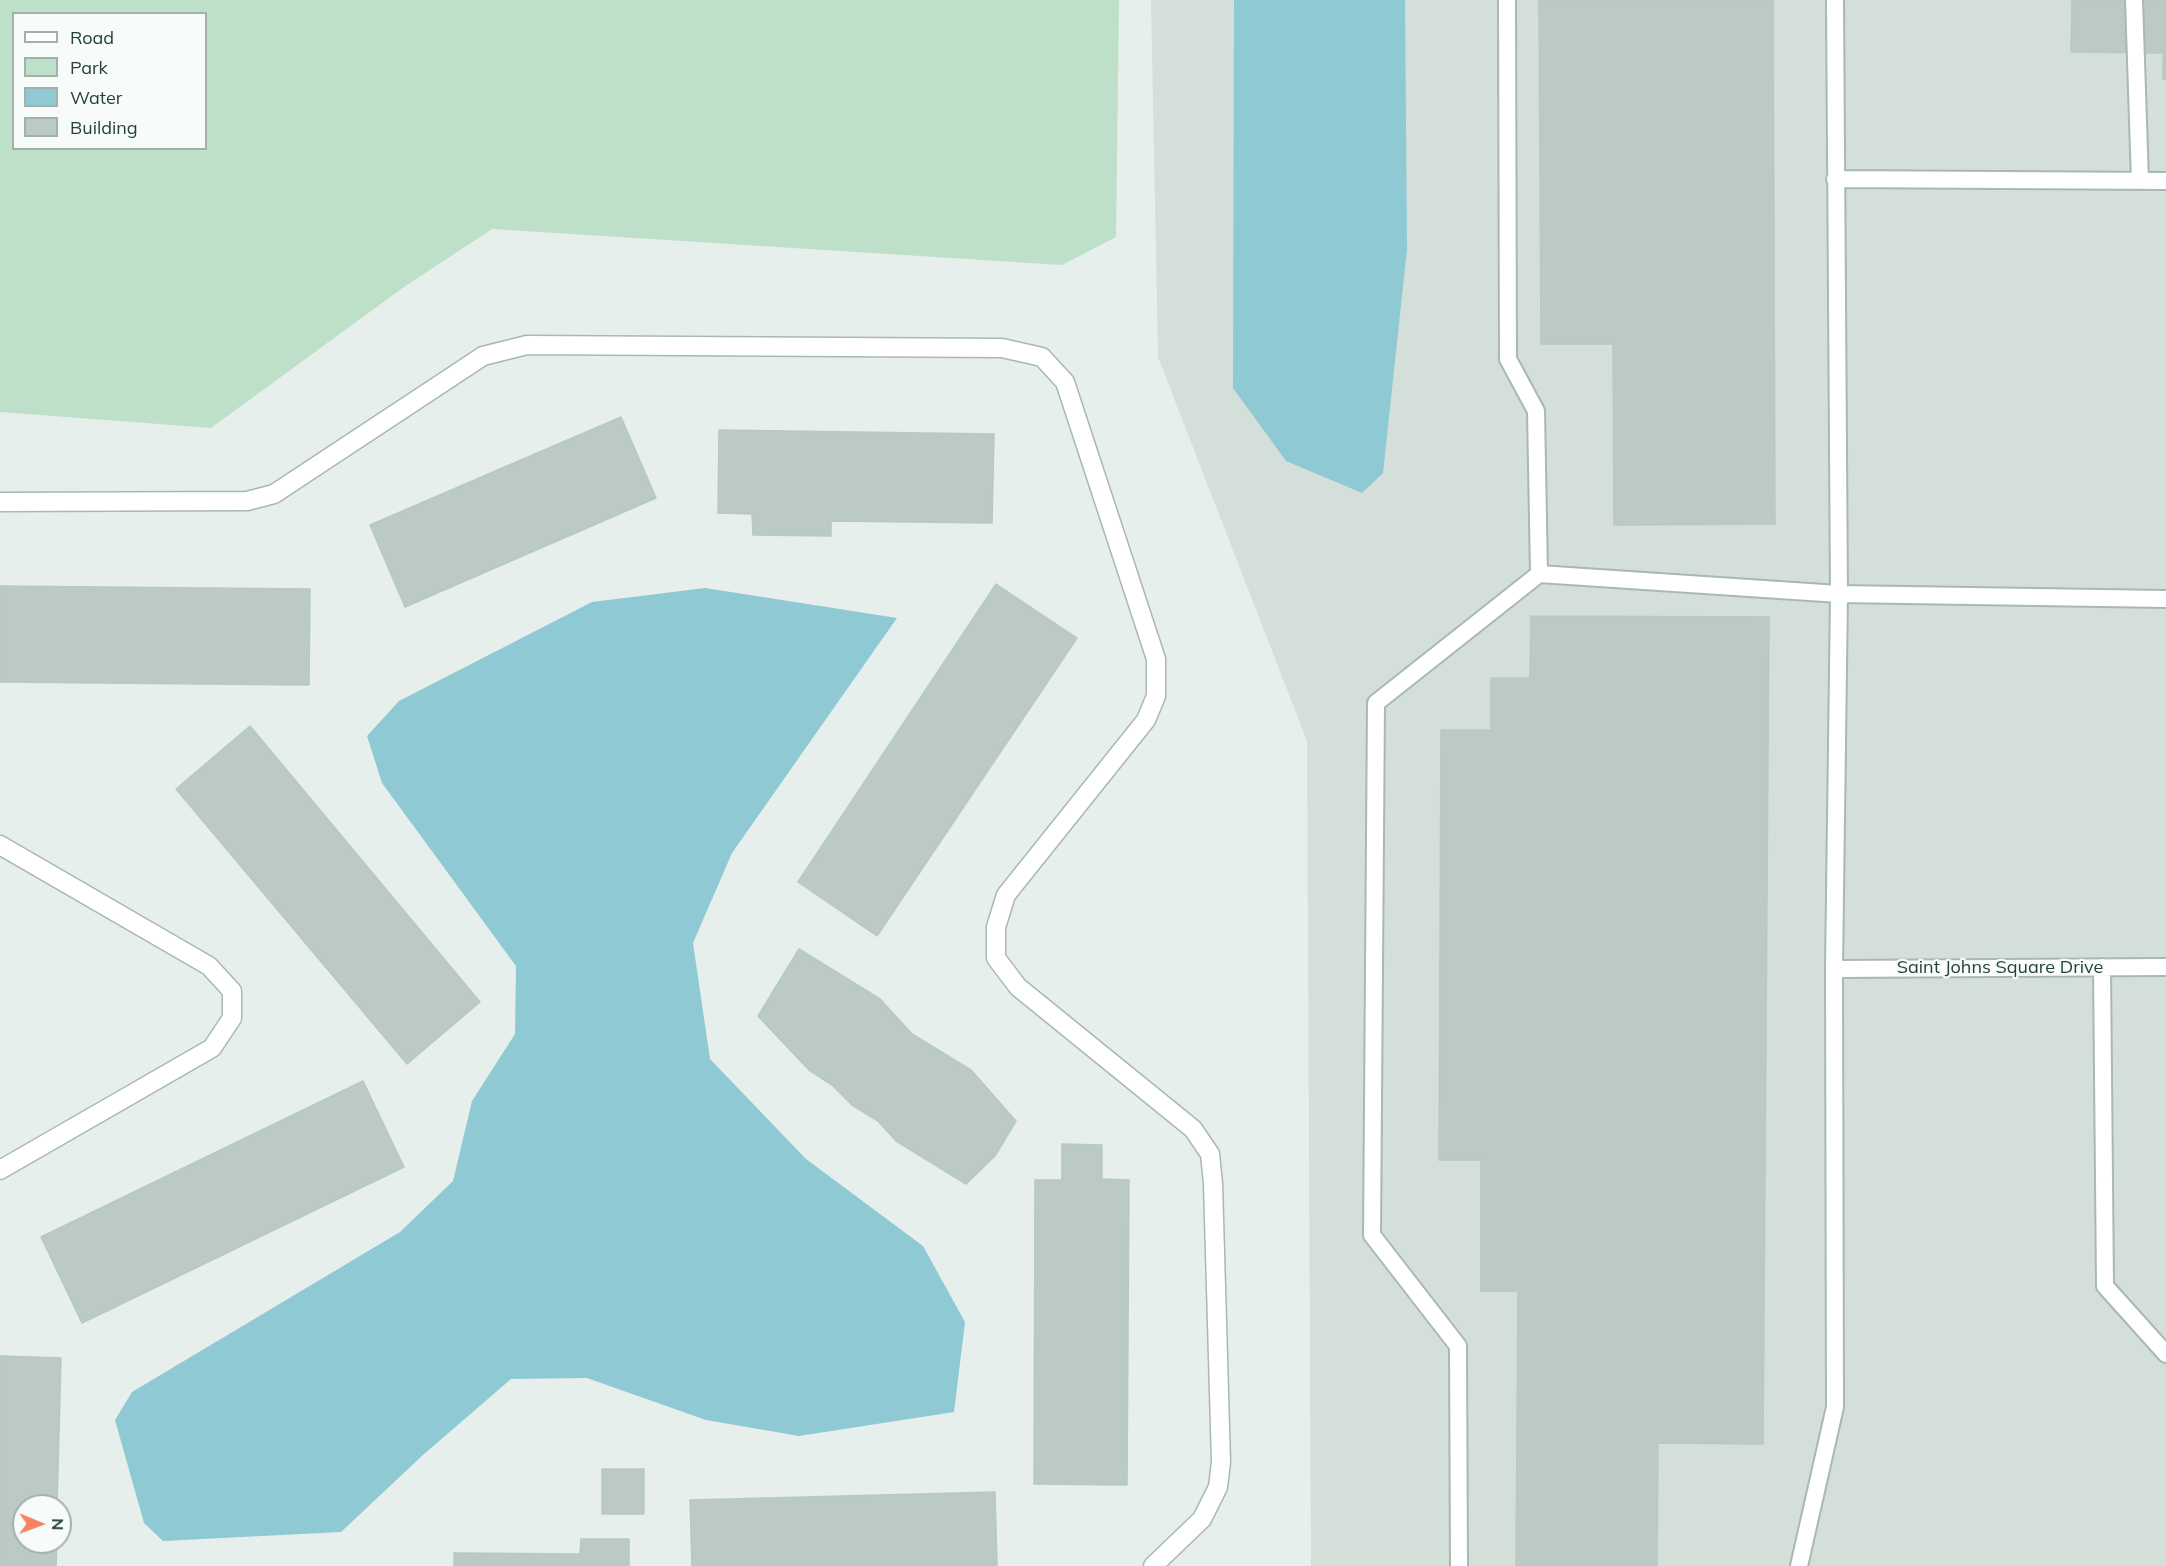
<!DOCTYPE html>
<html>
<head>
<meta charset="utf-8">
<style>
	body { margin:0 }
	#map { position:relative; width:2166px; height:1566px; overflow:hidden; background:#e6efeb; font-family:Mulish,sans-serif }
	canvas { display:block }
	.legend { position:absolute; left:12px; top:12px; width:195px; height:138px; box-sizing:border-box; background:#f7fbf9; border:2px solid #a3b1ad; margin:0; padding:8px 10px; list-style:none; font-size:18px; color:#24423a }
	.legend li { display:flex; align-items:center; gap:12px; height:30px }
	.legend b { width:30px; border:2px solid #a3b1ad }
	.north { position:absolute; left:12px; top:1494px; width:60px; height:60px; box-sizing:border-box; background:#f7fbf9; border:2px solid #a3b1ad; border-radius:50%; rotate:91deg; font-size:16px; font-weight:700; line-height:24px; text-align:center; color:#24423a }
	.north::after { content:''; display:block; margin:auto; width:21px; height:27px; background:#f4845f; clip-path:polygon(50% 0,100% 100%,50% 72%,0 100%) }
</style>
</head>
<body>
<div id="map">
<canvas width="2166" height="1566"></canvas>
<ul class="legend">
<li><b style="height:8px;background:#fff"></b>Road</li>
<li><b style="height:16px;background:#bfe0c8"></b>Park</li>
<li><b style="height:16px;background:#8ec9d4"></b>Water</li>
<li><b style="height:16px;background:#bbcac4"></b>Building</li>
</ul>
<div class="north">N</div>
</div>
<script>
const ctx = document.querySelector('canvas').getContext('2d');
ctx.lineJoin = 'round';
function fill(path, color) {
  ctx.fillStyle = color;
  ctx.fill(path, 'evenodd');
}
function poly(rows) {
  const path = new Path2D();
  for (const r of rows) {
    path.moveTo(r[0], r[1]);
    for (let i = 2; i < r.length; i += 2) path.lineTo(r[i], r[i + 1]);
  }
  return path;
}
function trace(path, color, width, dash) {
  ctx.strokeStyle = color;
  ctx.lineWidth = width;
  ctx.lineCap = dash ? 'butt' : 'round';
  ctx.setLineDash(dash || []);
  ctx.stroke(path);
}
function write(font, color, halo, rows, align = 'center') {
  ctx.font = font + ' Mulish,sans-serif';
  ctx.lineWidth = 4.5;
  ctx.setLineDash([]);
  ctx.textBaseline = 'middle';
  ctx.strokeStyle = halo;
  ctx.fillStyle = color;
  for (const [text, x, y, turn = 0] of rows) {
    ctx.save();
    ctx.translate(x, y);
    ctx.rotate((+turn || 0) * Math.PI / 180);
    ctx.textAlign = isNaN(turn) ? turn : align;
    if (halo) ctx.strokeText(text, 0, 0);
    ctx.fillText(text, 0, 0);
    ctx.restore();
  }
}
fill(poly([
	[1151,0,2166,0,2166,1566,1311,1566,1307,741,1158,357]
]), '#d4dfda');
fill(poly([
	[0,0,1119,0,1116,237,1062,265,492,229,404,287,211,428,0,412],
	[14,14,206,14,206,148,14,148]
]), '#bfe0c8');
fill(poly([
	[1234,0,1405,0,1407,249,1383,473,1362,493,1286,461,1233,388],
	[705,588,897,618,732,853,693,943,710,1059,806,1159,923,1246,965,1322,954,1412,799,1436,706,1420,587,1378,511,1379,424,1454,341,1532,163,1541,144,1523,115,1420,132,1392,400,1232,453,1181,472,1101,515,1034,516,966,382,783,367,736,399,701,592,602]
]), '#8ec9d4');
const building = poly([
	[1539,0,1773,0,1775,524,1614,525,1613,344,1541,344,1539,0],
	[2072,0,2164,0,2163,53,2071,52,2072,0],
	[2164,0,2166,0,2166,79,2163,79,2164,0],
	[621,417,656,498,405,607,370,525,621,417],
	[719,430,994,434,992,523,831,521,831,536,753,535,752,514,718,513,719,430],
	[996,584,1077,638,877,936,798,882,996,584],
	[0,586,310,589,309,685,0,682,0,586],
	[1531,616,1769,617,1763,1444,1658,1443,1657,1566,1516,1566,1518,1291,1481,1291,1481,1160,1439,1160,1441,730,1491,730,1491,678,1530,678,1531,616],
	[250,726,480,1002,407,1064,176,789,250,726],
	[799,949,880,999,912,1034,971,1070,1016,1121,995,1156,966,1184,896,1141,878,1121,852,1105,832,1085,809,1070,758,1016,799,949],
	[363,1081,404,1167,82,1323,41,1237,363,1081],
	[1062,1144,1102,1145,1102,1179,1129,1180,1127,1485,1034,1484,1035,1180,1062,1180,1062,1144],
	[0,1356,61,1358,57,1506,24,1506,24,1542,57,1542,56,1566,0,1566,0,1356],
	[602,1469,644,1469,644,1514,602,1514,602,1469],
	[995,1492,997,1566,692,1566,690,1500,995,1492],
	[581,1539,629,1539,629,1566,454,1566,454,1553,580,1554,581,1539]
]);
fill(building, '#bbcac4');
trace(building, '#b8c9c2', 1.5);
const service = poly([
	[2134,0,2140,181],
	[1835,179,2166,181],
	[1539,574,1839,594,2166,599],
	[2102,967,2105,1286,2166,1354],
	[1834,969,2166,967],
	[1459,1566,1458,1346,1372,1235,1376,703,1539,574,1536,411,1508,359,1507,0],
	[1799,1566,1835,1407,1834,969,1839,594,1835,0]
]);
const minor = poly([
	[0,502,247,501,274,494,483,356,527,345,1002,348,1042,357,1065,382,1156,659,1156,696,1146,720,1006,895,996,927,996,958,1018,987,1193,1129,1210,1154,1213,1183,1221,1462,1218,1487,1202,1519,1153,1566],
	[0,845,209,966,232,991,232,1018,212,1048,0,1170]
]);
trace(service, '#a8b8b2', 20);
trace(minor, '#a8b8b2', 21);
trace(service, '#fff', 16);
trace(minor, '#fff', 18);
write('18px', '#24423a', '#f7fbf9', [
	["Saint Johns Square Drive",2000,968]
]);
</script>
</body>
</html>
